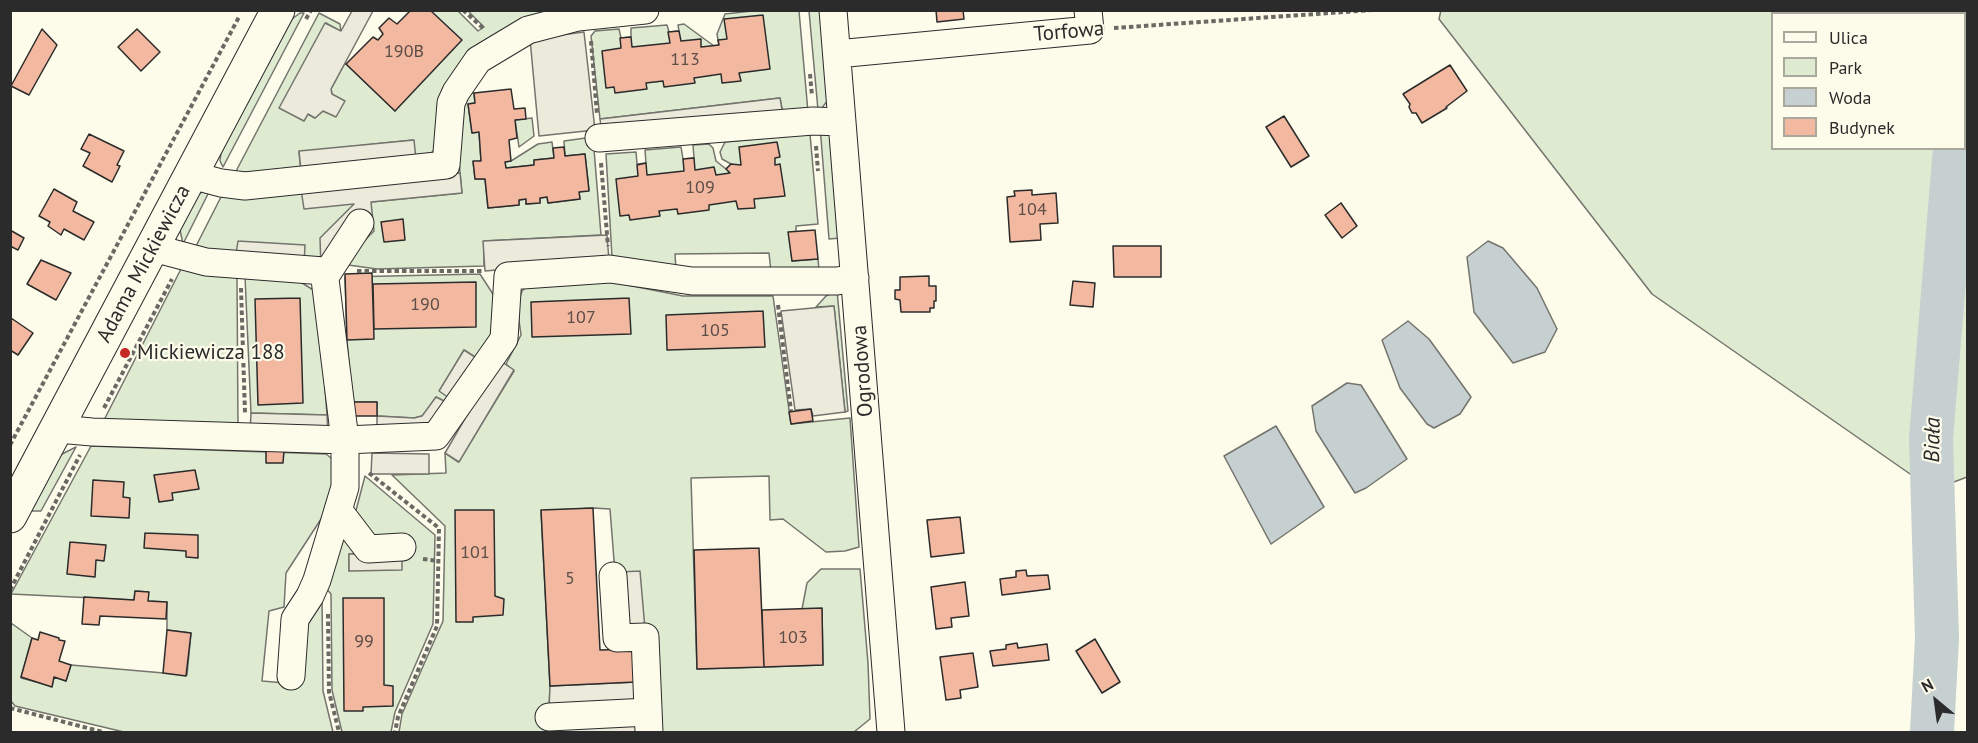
<!DOCTYPE html>
<html>
<head>
<meta charset="utf-8">
<style>
	body { margin:0 }
	#map { position:relative; width:1978px; height:743px; overflow:hidden; background:#fdfbea; font-family:"PT Sans",sans-serif }
	canvas { display:block }
	.frame { position:absolute; inset:0; border:12px solid #2b2b2b; pointer-events:none }
	.legend { position:absolute; left:1771px; top:12px; width:195px; height:138px; box-sizing:border-box; background:#fdfbea; border:2px solid #a9a89e; margin:0; padding:8px 10px; list-style:none; font-size:18px; color:#2b2b2b }
	.legend li { display:flex; align-items:center; gap:12px; height:30px }
	.legend b { width:30px; border:2px solid #a9a89e }
	.north { position:absolute; left:1906px; top:671px; width:60px; height:60px; -webkit-text-stroke:4px #fdfbea; paint-order:stroke; rotate:331deg; font-size:16px; font-weight:700; line-height:24px; text-align:center; color:#2b2b2b }
	.north::after { content:''; display:block; margin:auto; width:21px; height:27px; background:#2b2b2b; clip-path:polygon(50% 0,100% 100%,50% 72%,0 100%) }
</style>
</head>
<body>
<div id="map">
<canvas width="1978" height="743"></canvas>
<div class="frame"></div>
<ul class="legend">
<li><b style="height:8px;background:#fdfbea"></b>Ulica</li>
<li><b style="height:16px;background:#deebd1"></b>Park</li>
<li><b style="height:16px;background:#c7d0d0"></b>Woda</li>
<li><b style="height:16px;background:#f2b8a0"></b>Budynek</li>
</ul>
<div class="north">N</div>
</div>
<script>
const ctx = document.querySelector('canvas').getContext('2d');
ctx.lineJoin = 'round';
function fill(path, color) {
  ctx.fillStyle = color;
  ctx.fill(path, 'evenodd');
}
function poly(rows) {
  const path = new Path2D();
  for (const r of rows) {
    path.moveTo(r[0], r[1]);
    for (let i = 2; i < r.length; i += 2) path.lineTo(r[i], r[i + 1]);
  }
  return path;
}
function trace(path, color, width, dash) {
  ctx.strokeStyle = color;
  ctx.lineWidth = width;
  ctx.lineCap = dash ? 'butt' : 'round';
  ctx.setLineDash(dash || []);
  ctx.stroke(path);
}
function write(font, color, halo, rows, align = 'center') {
  ctx.font = font + ' "PT Sans",sans-serif';
  ctx.lineWidth = 4.5;
  ctx.setLineDash([]);
  ctx.textBaseline = 'middle';
  ctx.strokeStyle = halo;
  ctx.fillStyle = color;
  for (const [text, x, y, turn = 0] of rows) {
    ctx.save();
    ctx.translate(x, y);
    ctx.rotate((+turn || 0) * Math.PI / 180);
    ctx.textAlign = isNaN(turn) ? turn : align;
    if (halo) ctx.strokeText(text, 0, 0);
    ctx.fillText(text, 0, 0);
    ctx.restore();
  }
}
const green = poly([
	[761,10,799,11,808,112,783,115,780,98,600,119,591,36,595,31,619,29,621,38,631,37,631,28,667,25,669,32,679,31,678,25,684,24,714,46,719,45,717,34,725,14,761,10],
	[1441,10,1967,11,1967,477,1933,490,1652,294,1439,19,1441,10],
	[1772,14,1964,14,1964,148,1772,148,1772,14],
	[430,11,458,11,478,31,484,27,468,11,583,11,471,53,434,150,427,157,416,160,413,140,299,152,301,171,234,175,319,13,340,24,341,32,326,23,304,121,308,114,315,118,323,111,336,116,331,89,345,63,395,111,430,11],
	[809,11,820,11,828,100,821,109,818,110,809,11],
	[300,13,304,13,223,167,220,161,221,152,292,19,300,13],
	[466,93,474,93,475,103,468,104,472,133,479,132,481,161,473,162,475,179,485,179,488,208,519,205,519,200,526,199,526,204,540,203,540,198,547,197,548,203,580,199,579,192,589,190,585,154,565,156,564,141,593,137,601,235,484,241,484,266,377,269,341,264,371,202,462,193,457,141,466,93],
	[532,118,534,136,519,147,515,120,532,118],
	[820,126,832,133,840,238,829,239,820,126],
	[810,134,818,224,796,226,796,232,789,233,792,261,818,259,819,270,771,272,769,253,675,254,676,270,612,257,606,154,636,152,637,164,646,163,645,150,681,147,683,159,694,158,693,145,709,144,713,148,716,161,726,169,731,164,722,159,720,152,725,142,810,134],
	[552,142,554,158,534,160,534,165,506,168,505,162,511,161,538,144,552,142],
	[206,189,210,190,183,244,180,230,198,195,206,189],
	[301,189,355,204,321,264,304,265,304,245,235,260,192,254,223,193,301,189],
	[181,269,237,276,238,428,102,424,181,269],
	[480,274,500,305,495,328,478,359,464,350,440,391,452,400,450,404,436,397,427,412,422,416,414,418,377,416,377,402,352,402,347,340,345,277,480,274],
	[245,276,299,281,318,293,327,415,251,413,245,276],
	[612,282,683,296,773,296,791,424,850,418,859,547,845,551,826,552,783,519,770,520,769,476,691,478,697,669,823,665,822,609,802,609,807,583,821,569,860,569,868,663,870,719,854,732,658,732,645,629,615,573,610,509,593,508,541,511,550,686,548,732,399,732,402,714,443,621,445,526,392,475,446,473,445,453,458,462,514,371,506,364,521,335,517,306,522,291,527,286,612,282],
	[837,290,848,411,845,412,834,306,816,307,826,296,837,290],
	[91,446,326,454,336,462,334,499,286,573,284,607,269,611,262,681,297,684,301,637,322,597,323,691,333,732,124,732,15,706,11,701,11,623,32,638,21,678,52,686,54,677,66,681,71,665,187,675,191,633,167,630,167,602,148,601,148,592,135,591,134,600,11,594,91,446],
	[76,447,41,511,31,511,55,462,62,454,76,447],
	[365,476,435,535,433,624,395,712,391,732,342,732,332,690,331,594,325,587,340,537,355,541,355,554,349,554,349,571,373,539,354,518,365,476]
]);
fill(green, '#deebd1');
trace(green, '#74746e', 1.5);
const parking = poly([
	[352,11,373,11,331,89,332,94,345,101,336,117,323,111,315,118,308,114,304,121,279,108,325,23,341,31,352,11],
	[584,32,595,130,539,136,530,39,584,32],
	[780,98,783,115,602,136,600,119,780,98],
	[414,140,416,160,301,171,299,151,414,140],
	[460,173,462,193,371,202,374,231,341,264,321,269,320,238,354,204,304,209,301,189,460,173],
	[607,235,609,260,485,271,483,241,607,235],
	[238,241,305,245,304,265,235,260,238,241],
	[834,306,845,412,813,416,811,409,795,410,781,311,834,306],
	[464,350,478,359,434,431,377,434,377,416,414,418,422,416,436,397,450,404,452,400,439,391,464,350],
	[499,360,514,370,459,462,445,453,499,360],
	[251,413,327,415,328,434,250,432,251,413],
	[372,453,429,454,429,474,371,474,372,453],
	[349,554,402,554,402,570,349,571,349,554],
	[640,571,645,629,626,631,620,572,640,571],
	[636,682,640,732,548,732,550,686,636,682]
]);
fill(parking, '#eceadb');
trace(parking, '#74746e', 1.5);
const water = poly([
	[1488,241,1503,248,1537,288,1557,329,1545,352,1513,363,1474,312,1467,257,1488,241],
	[1408,321,1429,339,1471,397,1460,414,1434,428,1427,424,1400,388,1382,340,1408,321],
	[1347,383,1361,385,1407,459,1366,488,1355,493,1316,431,1312,406,1347,383],
	[1276,426,1324,507,1271,544,1224,456,1276,426]
]);
fill(water, '#c7d0d0');
trace(water, '#74746e', 1.5);
trace(poly([
	[1964,32,1966,10],
	[1932,732,1937,638,1931,438,1955,148]
]), '#c7d0d0', 44);
const building = poly([
	[411,10,430,10,462,40,395,111,346,64,373,37,378,40,383,34,379,28,389,18,397,24,411,10],
	[936,10,963,10,964,19,937,22,936,10],
	[763,15,770,69,739,73,741,81,722,83,721,74,694,78,695,83,664,87,663,81,646,83,647,89,615,93,614,87,606,88,602,51,621,48,620,38,631,37,632,47,670,43,668,32,679,31,681,41,701,39,701,47,719,45,718,40,727,39,724,19,763,15],
	[42,29,57,45,29,95,11,86,42,29],
	[137,29,160,52,141,71,118,47,137,29],
	[1450,65,1467,91,1446,107,1447,108,1422,123,1416,113,1412,113,1409,107,1410,104,1403,94,1450,65],
	[511,89,514,109,525,108,526,119,515,120,517,138,509,140,511,161,505,162,506,168,534,165,534,160,554,158,553,148,564,147,565,156,585,154,589,191,579,192,580,199,548,203,547,197,540,198,540,203,526,204,526,199,519,200,519,205,488,208,485,179,475,179,473,161,481,161,479,132,472,133,468,104,475,103,474,93,511,89],
	[1284,116,1309,156,1291,167,1266,127,1284,116],
	[89,134,124,151,117,165,120,166,112,182,83,166,90,153,81,149,89,134],
	[777,142,780,157,775,158,775,165,780,164,785,196,754,199,755,208,738,209,736,201,709,205,709,210,678,214,677,209,659,211,660,216,630,220,629,215,620,216,616,179,638,176,637,165,646,163,647,175,684,171,683,159,694,158,695,170,714,167,716,175,730,173,726,169,731,164,741,165,739,147,777,142],
	[54,189,77,202,73,211,94,222,84,240,64,229,61,235,48,226,50,222,39,216,54,189],
	[1032,190,1032,195,1056,193,1058,223,1040,224,1041,240,1010,242,1007,197,1015,196,1014,191,1032,190],
	[1341,203,1357,226,1342,238,1325,215,1341,203],
	[403,219,405,240,384,242,381,222,403,219],
	[10,230,24,238,18,250,10,246,10,230],
	[815,230,818,259,792,261,788,232,815,230],
	[1113,246,1161,246,1161,277,1114,277,1113,246],
	[41,260,71,273,56,300,27,284,41,260],
	[372,273,374,339,347,340,345,274,372,273],
	[929,276,929,286,936,286,936,301,934,301,934,308,930,308,930,312,901,312,900,300,895,299,895,290,900,290,900,277,929,276],
	[1073,281,1095,283,1093,307,1070,305,1073,281],
	[476,282,476,327,374,329,373,284,476,282],
	[300,298,303,403,258,405,255,299,300,298],
	[629,298,631,334,532,337,531,302,629,298],
	[763,311,765,347,667,350,666,315,763,311],
	[11,318,33,333,18,355,10,350,11,318],
	[352,402,377,402,377,416,352,416,352,402],
	[811,409,813,421,791,424,789,412,811,409],
	[266,450,284,451,283,463,266,463,266,450],
	[195,470,199,489,172,493,173,500,159,502,154,475,195,470],
	[93,480,124,482,123,497,130,498,129,518,91,516,93,480],
	[593,508,600,650,634,649,636,682,550,686,541,510,593,508],
	[455,510,494,510,495,596,504,599,503,615,473,617,473,622,456,622,455,510],
	[960,517,964,553,931,557,927,520,960,517],
	[145,533,198,535,198,558,186,557,186,551,144,548,145,533],
	[70,542,106,545,104,561,96,560,95,577,67,574,70,542],
	[759,548,764,667,697,669,694,550,759,548],
	[1026,570,1027,576,1048,575,1050,589,1002,595,1000,579,1016,577,1016,571,1026,570],
	[965,582,969,616,951,618,952,627,936,629,931,587,965,582],
	[135,591,149,592,148,601,167,602,166,619,100,616,99,625,82,624,84,597,134,600,135,591],
	[343,598,384,598,384,685,393,686,393,706,363,707,363,711,344,711,343,598],
	[822,608,823,665,764,667,762,610,822,608],
	[167,630,191,633,186,676,163,673,167,630],
	[40,632,59,638,59,640,65,641,59,661,71,665,66,681,54,677,52,687,21,677,32,638,38,640,40,632],
	[1095,639,1120,682,1102,693,1076,651,1095,639],
	[1017,643,1018,648,1047,644,1049,660,993,666,990,651,1006,649,1006,645,1017,643],
	[973,653,978,687,960,690,961,698,946,700,940,657,973,653]
]);
fill(building, '#f2b8a0');
trace(building, '#2b2b2b', 1.5);
const minor = poly([
	[833,10,891,732],
	[837,54,1090,30,1088,10],
	[599,138,813,121,842,122],
	[191,175,221,183,245,186,446,165,451,103,456,92,478,60,528,30,578,17,645,10],
	[153,248,206,262,324,271],
	[58,429,92,432,345,440,436,436,504,339,508,276,610,269,692,281,837,281,855,278],
	[339,511,368,549,402,547],
	[613,576,617,638,645,637,649,732],
	[291,676,295,619,310,596,317,580,345,487,345,440,324,271,328,272,360,223],
	[549,717,648,712]
]);
const major = poly([
	[10,516,278,10]
]);
trace(minor, '#2b2b2b', 29);
trace(major, '#2b2b2b', 35);
trace(poly([
	[463,10,484,29],
	[306,19,311,10],
	[1114,28,1373,10],
	[591,41,597,114],
	[810,74,812,96],
	[816,146,818,171],
	[601,163,608,246],
	[357,271,484,271],
	[241,288,245,413],
	[778,305,791,411],
	[104,408,172,279],
	[10,445,239,17],
	[369,473,439,528,437,626,398,717,395,732],
	[423,559,438,561],
	[10,590,80,455],
	[328,614,329,692,339,732],
	[10,708,103,732]
]), '#6a6964', 4, [4.5, 3]);
trace(minor, '#fdfbea', 27);
trace(major, '#fdfbea', 33);
for (const [x, y, r, color] of [
	[125,353,6,"#c62828"]
]) {
  const dot = new Path2D();
  dot.arc(x, y, r, 0, 2 * Math.PI);
  ctx.fillStyle = color;
  ctx.fill(dot);
  trace(dot, '#fdfbea', 2);
}
write('18px', '#5d4e48', null, [
	["190B",404,52],
	["113",685,60],
	["109",700,188],
	["104",1032,210],
	["190",425,305],
	["107",581,318],
	["105",715,331],
	["101",475,553],
	["5",570,579],
	["103",793,638],
	["99",364,642]
]);
write('21px', '#2b2b2b', '#fdfbea', [
	["Torfowa",1069,32,-5],
	["Adama Mickiewicza",144,264,-62],
	["Ogrodowa",863,371,-94]
]);
write('21px', '#2b2b2b', '#fdfbea', [
	["Mickiewicza 188",137,353]
], 'left');
write('italic 22px', '#2b2b2b', '#fdfbea', [
	["Biała",1933,440,-89]
]);
</script>
</body>
</html>
